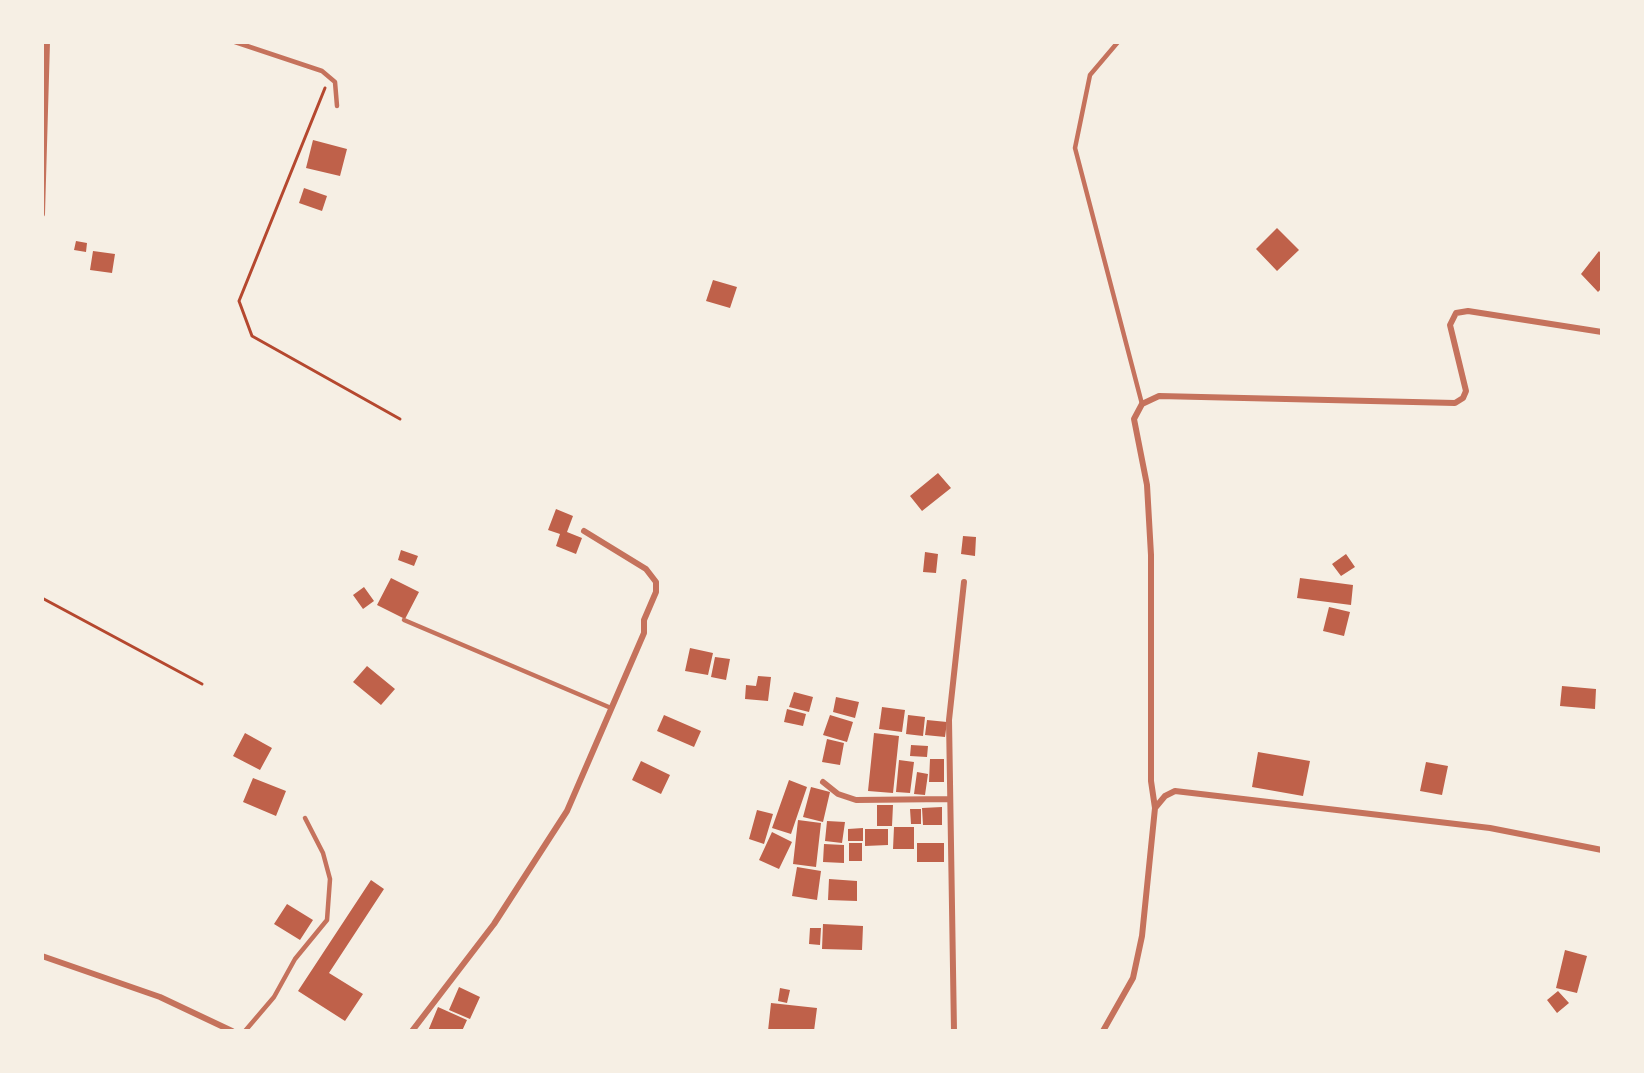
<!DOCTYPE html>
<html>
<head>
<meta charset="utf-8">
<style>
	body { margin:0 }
	#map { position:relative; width:1644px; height:1073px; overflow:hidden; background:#f6efe4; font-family:Roboto,sans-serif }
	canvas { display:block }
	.frame { position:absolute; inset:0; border:44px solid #f6efe4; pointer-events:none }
</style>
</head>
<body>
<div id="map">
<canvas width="1644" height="1073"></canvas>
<div class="frame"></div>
</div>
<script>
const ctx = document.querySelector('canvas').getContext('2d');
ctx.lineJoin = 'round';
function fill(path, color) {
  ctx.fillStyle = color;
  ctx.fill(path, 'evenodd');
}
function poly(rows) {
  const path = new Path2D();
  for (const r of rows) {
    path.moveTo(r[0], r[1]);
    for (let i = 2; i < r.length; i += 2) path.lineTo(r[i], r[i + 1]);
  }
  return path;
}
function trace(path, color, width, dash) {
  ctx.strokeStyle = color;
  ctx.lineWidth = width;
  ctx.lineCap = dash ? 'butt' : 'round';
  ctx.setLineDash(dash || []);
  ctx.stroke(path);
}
fill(poly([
	[313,140,347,149,340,176,306,168],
	[304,188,327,196,322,211,299,203],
	[1277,228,1299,250,1277,271,1256,249],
	[76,241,87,243,86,252,74,250],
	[93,251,115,254,112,273,90,270],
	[1599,251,1602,255,1602,288,1598,292,1581,274],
	[713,280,737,287,730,308,706,301],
	[938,473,951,488,922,511,910,496],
	[556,509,573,516,567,532,582,538,576,554,556,546,560,534,548,530],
	[963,536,976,537,975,556,961,554],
	[401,550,418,556,414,566,398,560],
	[925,552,938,554,936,573,923,572],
	[1346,554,1355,567,1341,576,1332,564],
	[391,578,419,592,405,619,377,605],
	[1300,578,1353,585,1351,605,1297,598],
	[364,587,374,601,363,609,353,595],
	[1329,607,1350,612,1344,636,1323,631],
	[690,648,713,653,708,675,685,671],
	[715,657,730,659,726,680,711,677],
	[367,666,395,689,381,705,353,682],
	[758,676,771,677,768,701,745,699,746,685,756,686],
	[1562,686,1596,689,1595,709,1560,706],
	[794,692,813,697,809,712,789,707],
	[836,697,859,702,855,718,833,712],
	[882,707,905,710,902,732,879,729],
	[787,709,806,714,803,726,784,722],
	[664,715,701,731,694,747,657,731],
	[830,715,853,722,847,742,823,735],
	[908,715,925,717,923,736,906,734],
	[927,720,947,722,945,737,925,735],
	[245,733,272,748,260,770,233,756],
	[874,733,899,736,893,793,868,791],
	[827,739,844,743,840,765,822,762],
	[911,745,928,746,927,757,910,756],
	[1258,752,1310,761,1303,796,1252,787],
	[930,759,944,759,944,782,929,782],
	[899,760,914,762,910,793,896,792],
	[641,761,670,775,661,794,632,780],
	[1426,762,1448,766,1442,795,1420,791],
	[917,772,928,774,925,795,914,794],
	[253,778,286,791,276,816,243,802],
	[789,780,807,787,791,834,772,828],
	[811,787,830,792,823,822,803,817],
	[877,805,893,805,892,826,877,826],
	[942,807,942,825,923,825,922,808],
	[910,809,921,809,921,824,911,824],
	[757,810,773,814,764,844,749,839],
	[798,820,821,823,816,867,793,864],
	[827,821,845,822,842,843,825,841],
	[894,827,914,827,914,849,893,849],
	[863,828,863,841,848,841,848,829],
	[865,829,888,829,888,845,865,846],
	[772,832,792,842,779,869,759,860],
	[849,843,862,843,862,861,849,861],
	[917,843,944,843,944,862,917,862],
	[824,844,844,845,844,863,823,862],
	[797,867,821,871,817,900,792,896],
	[829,879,857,881,857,901,828,900],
	[371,880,384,889,329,973,363,994,345,1021,298,991],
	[287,904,313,920,300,940,274,924],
	[823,924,863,926,862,950,822,949],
	[810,928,821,928,820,945,809,944],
	[1565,950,1587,956,1577,993,1556,988],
	[459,987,480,997,470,1019,449,1010],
	[780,988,790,990,787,1003,778,1001],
	[1558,991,1569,1003,1557,1013,1547,1000],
	[771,1003,817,1008,814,1031,768,1031],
	[438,1007,467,1020,462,1031,428,1031]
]), '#bf614a');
trace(poly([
	[325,88,239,301,252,336,400,419],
	[42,598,202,684]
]), '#b5482f', 3);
trace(poly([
	[235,42,322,71,335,82,337,106],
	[1118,42,1090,75,1075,148,1142,404],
	[404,620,611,708],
	[245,1031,274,997,295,959,327,920,330,879,323,853,305,818]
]), '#c5725c', 4.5);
trace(poly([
	[42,214,47,42],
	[823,782,838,794,856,800,950,799],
	[1155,808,1151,781,1151,555,1147,485,1134,419,1142,404,1159,396,1455,403,1463,398,1466,391,1450,325,1456,313,1468,311,1602,332],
	[42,956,160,997,232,1031],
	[412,1031,494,924,567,811,644,633,644,620,656,592,656,582,646,569,584,531],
	[954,1031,949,720,964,582],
	[1103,1031,1133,978,1142,936,1155,808,1165,796,1175,791,1490,828,1602,850]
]), '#c5725c', 6);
</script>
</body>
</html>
